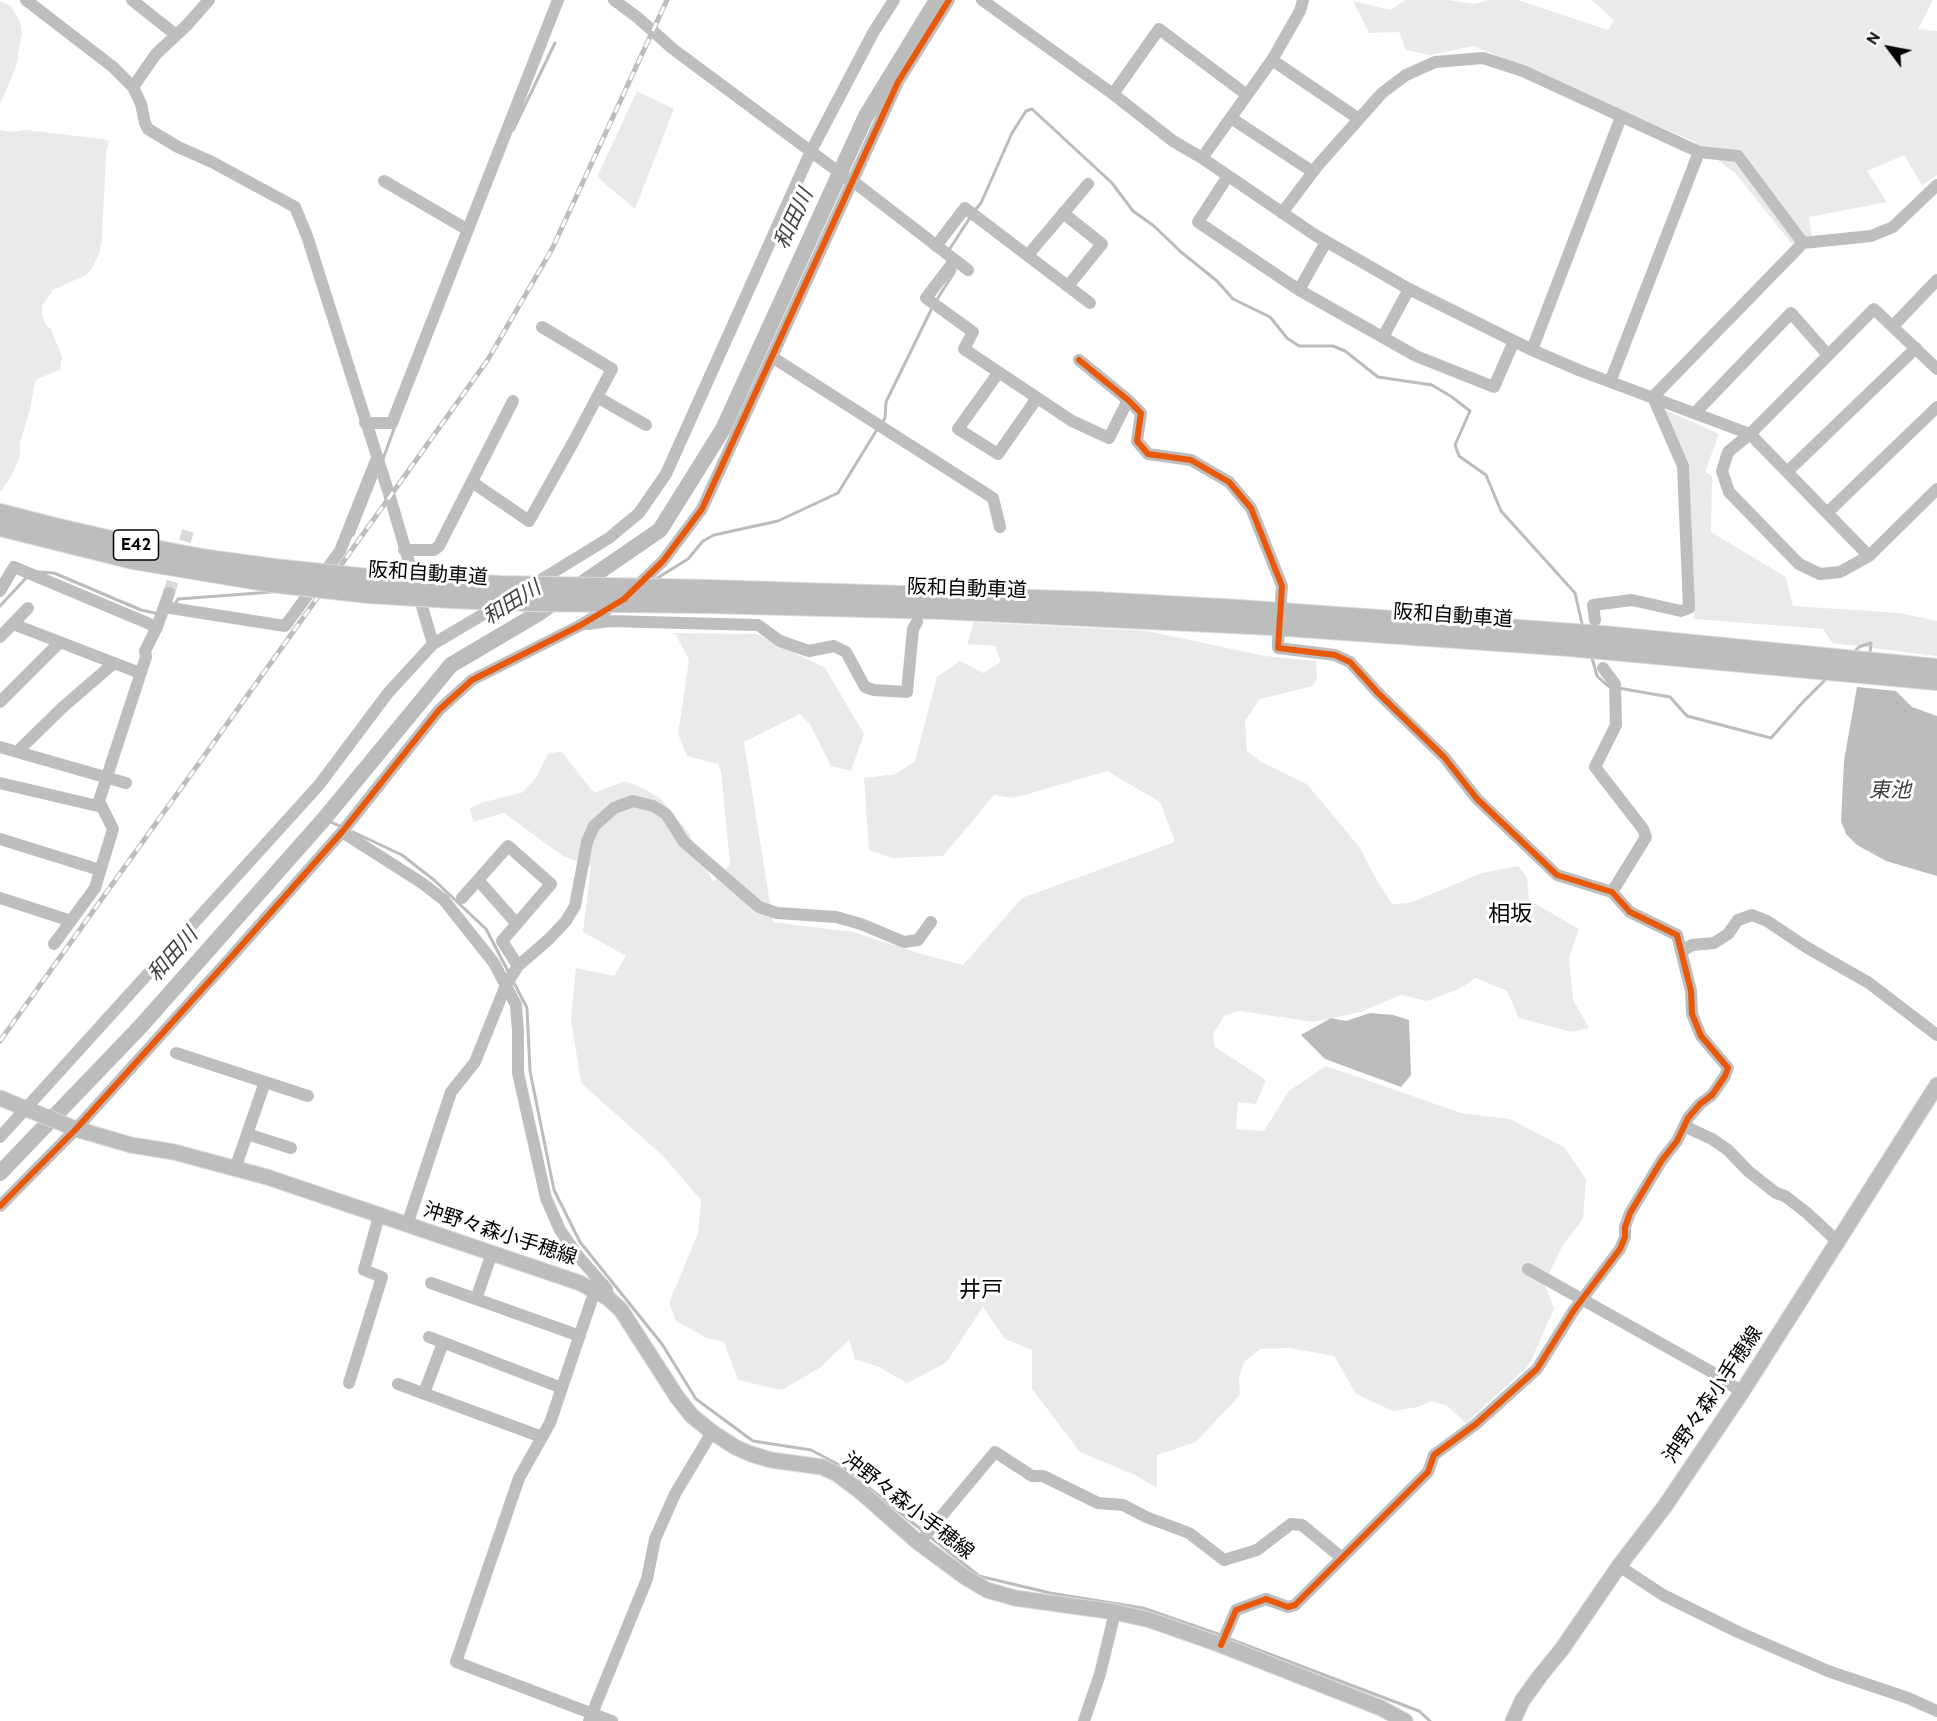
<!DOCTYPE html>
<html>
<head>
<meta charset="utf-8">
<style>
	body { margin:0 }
	#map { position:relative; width:1937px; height:1721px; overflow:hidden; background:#fff; font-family:Cabin,sans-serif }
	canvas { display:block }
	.north { position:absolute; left:1859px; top:18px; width:60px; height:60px; -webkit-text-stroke:4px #fff; paint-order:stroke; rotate:302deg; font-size:16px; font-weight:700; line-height:24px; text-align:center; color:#000 }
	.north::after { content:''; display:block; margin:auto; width:21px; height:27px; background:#000; clip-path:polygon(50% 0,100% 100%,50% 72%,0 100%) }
</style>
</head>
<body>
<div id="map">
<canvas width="1937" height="1721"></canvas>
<div class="north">N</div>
</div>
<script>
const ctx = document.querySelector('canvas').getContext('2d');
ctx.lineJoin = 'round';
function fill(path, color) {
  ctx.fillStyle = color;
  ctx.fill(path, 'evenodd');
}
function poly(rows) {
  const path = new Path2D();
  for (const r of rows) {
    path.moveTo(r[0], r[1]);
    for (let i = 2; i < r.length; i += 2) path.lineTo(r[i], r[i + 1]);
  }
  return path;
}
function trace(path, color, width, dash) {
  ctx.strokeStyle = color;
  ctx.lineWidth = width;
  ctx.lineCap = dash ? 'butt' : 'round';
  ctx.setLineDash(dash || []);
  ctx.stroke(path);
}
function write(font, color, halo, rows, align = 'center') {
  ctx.font = font + ' Cabin,"Noto Sans JP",sans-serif';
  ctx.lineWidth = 6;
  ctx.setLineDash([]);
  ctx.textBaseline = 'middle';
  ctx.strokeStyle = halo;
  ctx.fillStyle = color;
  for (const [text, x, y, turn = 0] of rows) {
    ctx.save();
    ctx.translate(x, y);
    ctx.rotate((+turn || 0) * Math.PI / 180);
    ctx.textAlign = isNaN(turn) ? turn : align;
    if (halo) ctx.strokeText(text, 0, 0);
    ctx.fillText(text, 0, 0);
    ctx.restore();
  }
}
fill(poly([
	[1406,0,1449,0,1475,4,1488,0,1518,0,1608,30,1614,21,1592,0,1933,0,1918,29,1937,31,1937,175,1922,185,1904,155,1867,171,1887,202,1809,217,1812,237,1792,244,1735,173,1693,141,1474,46,1430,55,1406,50,1399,32,1369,33,1353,1,1390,10],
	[0,1,11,6,20,22,22,33,16,67,0,104],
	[637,91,674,109,635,209,603,182,599,178,598,175],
	[0,130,13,132,25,130,104,139,109,141,106,153,102,240,99,254,91,270,86,275,53,290,42,306,42,316,46,325,51,329,62,357,60,370,39,378,35,381,30,409,20,443,20,456,11,477,0,492],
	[1663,409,1719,434,1705,472,1712,476,1711,532,1786,577,1793,606,1900,613,1937,621,1937,656,1832,643,1823,629,1694,619,1689,463],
	[974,622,1147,631,1265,656,1316,661,1317,677,1313,686,1260,699,1245,721,1247,751,1261,762,1307,784,1360,848,1375,877,1392,904,1410,903,1482,873,1518,866,1527,877,1529,900,1579,929,1569,958,1573,1000,1589,1028,1571,1032,1519,1018,1507,991,1476,978,1459,989,1427,1001,1401,995,1360,1012,1314,1022,1240,1011,1225,1015,1213,1034,1215,1047,1266,1080,1256,1104,1238,1102,1236,1129,1264,1131,1289,1091,1326,1066,1461,1113,1510,1119,1564,1147,1586,1179,1583,1219,1563,1245,1544,1283,1554,1309,1529,1365,1466,1423,1446,1405,1431,1401,1418,1407,1393,1411,1356,1394,1334,1356,1290,1348,1260,1349,1244,1362,1239,1377,1240,1395,1196,1442,1157,1455,1157,1488,1135,1475,1080,1452,1032,1389,1032,1350,1005,1339,983,1307,946,1363,907,1383,879,1367,855,1359,849,1340,821,1367,782,1390,738,1380,724,1342,707,1338,676,1321,669,1303,698,1233,701,1200,662,1155,581,1083,571,1019,576,968,614,976,626,956,583,932,591,867,563,856,504,813,473,822,470,808,484,802,521,793,536,778,548,754,561,751,594,793,625,781,645,789,660,798,689,833,713,882,730,864,721,771,718,764,687,756,678,734,689,660,676,635,671,633,757,634,825,668,864,734,851,771,831,766,810,724,800,714,744,742,773,922,853,932,922,954,963,965,1022,898,1175,842,1160,802,1107,771,1014,798,994,795,943,856,892,858,869,850,864,778,896,774,915,761,937,677,960,661,983,673,1001,662,995,646,967,644]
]), '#eaeaea');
fill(poly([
	[1857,687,1896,691,1912,707,1937,716,1937,876,1886,861,1857,845,1846,834,1841,821,1844,761],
	[1370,1013,1393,1015,1409,1020,1411,1075,1401,1087,1325,1059,1301,1035,1331,1018,1346,1021]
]), '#bcbcbc');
trace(poly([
	[513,130,555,43],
	[975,210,981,203,1012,133,1026,111,1032,109,1112,183,1133,211,1154,226,1181,252,1217,281,1233,299,1270,317,1287,338,1299,346,1333,346,1345,351,1378,377,1432,385,1452,397,1470,411,1455,445,1459,456,1486,475,1501,511,1575,593,1583,628],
	[949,250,971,216],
	[936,301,955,271,954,268],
	[882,423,885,418,886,402,933,306],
	[383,459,395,426],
	[353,535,376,477],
	[39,572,54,573,141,610,159,614],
	[654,580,688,559,703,541,714,535,778,521,838,493,878,428],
	[0,606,28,576],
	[174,606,178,599,272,592],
	[1591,654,1597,676,1608,686,1612,687],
	[1852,654,1859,647,1871,643,1870,656],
	[1618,688,1670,697,1687,716,1771,738,1802,703,1828,677],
	[324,819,342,827],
	[353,832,402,855,434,880,486,929,509,973],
	[513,981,527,1008,530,1071,554,1190,580,1242,662,1344,696,1399,753,1441,811,1450,843,1467,923,1531],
	[929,1536,979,1576,1050,1593,1143,1608,1221,1635],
	[1227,1638,1419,1711,1430,1721]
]), '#bcbcbc', 3);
trace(poly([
	[0,1173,141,1026,324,819,451,665,539,613,660,530,723,429,866,116,937,0]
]), '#bcbcbc', 16);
trace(poly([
	[169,593,188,531],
	[925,602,934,578]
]), '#d9d9d9', 12, [12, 6]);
const major = poly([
	[0,1098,76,1129,131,1145,174,1152,267,1177,580,1283,608,1298,621,1310,677,1397,692,1416,712,1432,735,1447,751,1454,771,1460,822,1467,837,1474,861,1492,919,1543,965,1577,987,1590,1015,1598,1115,1612,1150,1620,1221,1645,1381,1708,1405,1721],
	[1513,1721,1522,1701,1540,1676,1562,1649,1619,1566,1665,1506,1742,1392,1937,1085]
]);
const highway = poly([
	[0,513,59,528,138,546,208,559,274,568],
	[0,527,133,560,271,583],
	[708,589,1096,601,1239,609,1603,635,1937,668],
	[707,604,943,610,1273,626,1569,647,1937,681]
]);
trace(major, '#dbdbdb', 17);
trace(highway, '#dbdbdb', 20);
trace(poly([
	[26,0,113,67,133,87,141,104,145,123,148,129,178,147,212,162,295,207,307,236,390,497,433,644],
	[132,0,176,35],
	[614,0,637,17,673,49,848,179,854,182,968,270],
	[982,0,1113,94,1173,141,1202,158,1315,235,1409,289,1532,350,1581,371,1750,434,1869,556],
	[1272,60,1359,119],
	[133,87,156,54,187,25,209,0],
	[1113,94,1159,29,1247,95],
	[1231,118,1313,172],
	[1202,158,1272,60,1300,11,1303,0],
	[1228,176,1198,222,1299,290,1416,356,1494,387,1514,341],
	[384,181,468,230],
	[1063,213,1102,244,1068,286],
	[1282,213,1319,164,1359,119,1382,93,1406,75,1435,62,1483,58,1523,71,1699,152,1738,156,1803,243],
	[936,246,965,208,1090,303],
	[1028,255,1088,184],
	[955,260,926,298,973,332,964,349,1072,421,1109,438,1128,400],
	[1299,290,1326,242],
	[1893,326,1937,280],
	[1383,337,1409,289],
	[1532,350,1621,117],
	[772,357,993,498,1000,527],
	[1079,360,1128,400,1141,413,1137,441,1148,454,1191,460,1229,482,1251,508,1282,586],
	[1937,369,1874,309,1750,434,1728,452,1722,471,1729,492,1799,564,1820,574,1840,572,1869,556,1937,489],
	[999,372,958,429,998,454,1037,398],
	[1610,382,1699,152],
	[597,397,646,425],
	[1653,397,1803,243,1871,236,1893,227,1937,185],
	[1695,413,1791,313,1828,355],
	[365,423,392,423,558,0],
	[1787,472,1916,348],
	[472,482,529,521,575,439,612,369,542,327],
	[1827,513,1937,407],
	[404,550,434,550,439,546,513,401],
	[534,584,609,538,639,513,666,474,811,151,873,33,894,0],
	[633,590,663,561,702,509,898,82,949,0],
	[0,591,14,567,157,627],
	[164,607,285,626,340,551,377,458],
	[1595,620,1593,605,1632,600,1681,611,1689,608,1683,466,1653,397],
	[13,624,140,673],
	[588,624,609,621,758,625,780,641,809,651,834,646,846,652,865,687,874,690,907,692,913,629,917,622],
	[0,637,28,608],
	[1603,668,1615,684,1616,725,1595,767,1643,829,1646,837,1612,892],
	[0,702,60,642],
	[0,747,126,783],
	[17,752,63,707,114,663],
	[0,783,102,807],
	[342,832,422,883,444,900,494,963,516,1005,518,1032,518,1073,546,1198,560,1230,578,1256,607,1289,608,1298],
	[0,839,100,870],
	[478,880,517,924],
	[0,898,71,921],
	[462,898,508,846,551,884,502,941,518,966],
	[54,944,95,888,113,829,99,801,146,657,145,651,157,627,169,593],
	[1682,951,1692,945,1714,943,1728,934,1738,920,1752,915,1767,921,1806,947,1869,983,1937,1035],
	[176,1053,308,1096],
	[1684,1126,1712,1139,1728,1150,1748,1171,1776,1193,1785,1196,1807,1213,1837,1241],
	[247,1134,291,1148],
	[0,1137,319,785,388,693,433,644,504,602],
	[235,1169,265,1082],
	[0,1206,76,1129,233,955,342,832,439,710,472,680,581,625,614,605],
	[407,1225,451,1092,475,1062,506,985,518,966,549,939,566,921,575,906,587,842,594,826,614,808,633,801,653,806,666,814,684,842,759,907,777,913,836,917,861,924,904,942,918,940,931,922],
	[1528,1269,1710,1371,1742,1392],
	[431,1283,580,1336],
	[595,1290,550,1423,519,1478,456,1662,612,1721],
	[476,1299,492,1253],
	[429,1337,562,1388],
	[349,1383,382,1277,364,1270,379,1216],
	[398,1384,542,1437],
	[424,1393,443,1343],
	[919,1543,995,1452,1032,1476,1043,1476,1098,1503,1123,1505,1146,1517,1189,1533,1224,1560,1257,1550,1291,1524,1302,1525,1342,1558],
	[1619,1566,1663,1595,1738,1632,1828,1671,1908,1698,1937,1711],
	[1221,1645,1236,1610,1266,1599,1288,1607,1295,1605,1428,1472,1434,1455,1476,1424,1537,1369,1574,1310,1620,1249,1625,1237,1625,1227,1630,1213,1662,1160,1677,1141,1688,1118,1700,1104,1712,1095,1725,1076,1728,1068,1701,1036,1692,1014,1691,991,1677,935,1630,912,1612,892,1557,875,1477,799,1444,757,1378,693,1350,662,1335,655,1278,648,1278,642],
	[589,1721,647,1579,655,1539,675,1494,712,1432],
	[1084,1721,1100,1674,1115,1612]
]), '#bebebe', 12);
trace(major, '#bdbdbd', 15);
trace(highway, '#bdbdbd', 18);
const rail = poly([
	[0,1041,487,361,552,249,667,0]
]);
trace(rail, '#bdbdbd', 5);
trace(rail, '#fff', 3, [9]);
const highwayBridge = poly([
	[274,568,369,578,500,585,708,589],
	[271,583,368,594,451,599,528,602,707,604]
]);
trace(highwayBridge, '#dbdbdb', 20, []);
trace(poly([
	[1278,642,1282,586]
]), '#bebebe', 12);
trace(highwayBridge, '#bdbdbd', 18);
trace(poly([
	[1079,360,1128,400,1141,413,1137,441,1148,454,1191,460,1229,482,1251,508,1282,586,1278,648,1335,655,1350,662,1378,693,1444,757,1477,799,1557,875,1612,892,1630,912,1677,935,1691,991,1692,1014,1701,1036,1728,1068,1725,1076,1712,1095,1700,1104,1688,1118,1677,1141,1662,1160,1630,1213,1625,1227,1625,1237,1620,1249,1574,1310,1537,1369,1476,1424,1434,1455,1428,1472,1295,1605,1288,1607,1266,1599,1236,1610,1221,1645],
	[0,1206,76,1129,233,955,342,832,439,710,472,680,581,625,624,599,663,561,702,509,898,82,949,0]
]), '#e8590c', 6);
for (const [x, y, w] of [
	[136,545,45]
]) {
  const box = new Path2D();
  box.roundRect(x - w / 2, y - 15, w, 30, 4.5);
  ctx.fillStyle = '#fff';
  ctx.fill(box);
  trace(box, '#000', 1.5);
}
write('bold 18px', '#000', null, [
	["E42",136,545]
]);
write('20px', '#000', '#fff', [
	["阪和自動車道",428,574,4],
	["阪和自動車道",967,589,2],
	["阪和自動車道",1453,616,4],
	["沖野々森小手穂線",500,1234,18],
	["沖野々森小手穂線",1713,1395,-56],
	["沖野々森小手穂線",908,1506,38]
]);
write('italic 21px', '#404040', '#fff', [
	["和田川",794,219,-65],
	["和田川",512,603,-32],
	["東池",1890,791],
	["和田川",173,955,-49]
]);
write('22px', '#000', '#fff', [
	["相坂",1510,915],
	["井戸",981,1291]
]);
</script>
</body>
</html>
